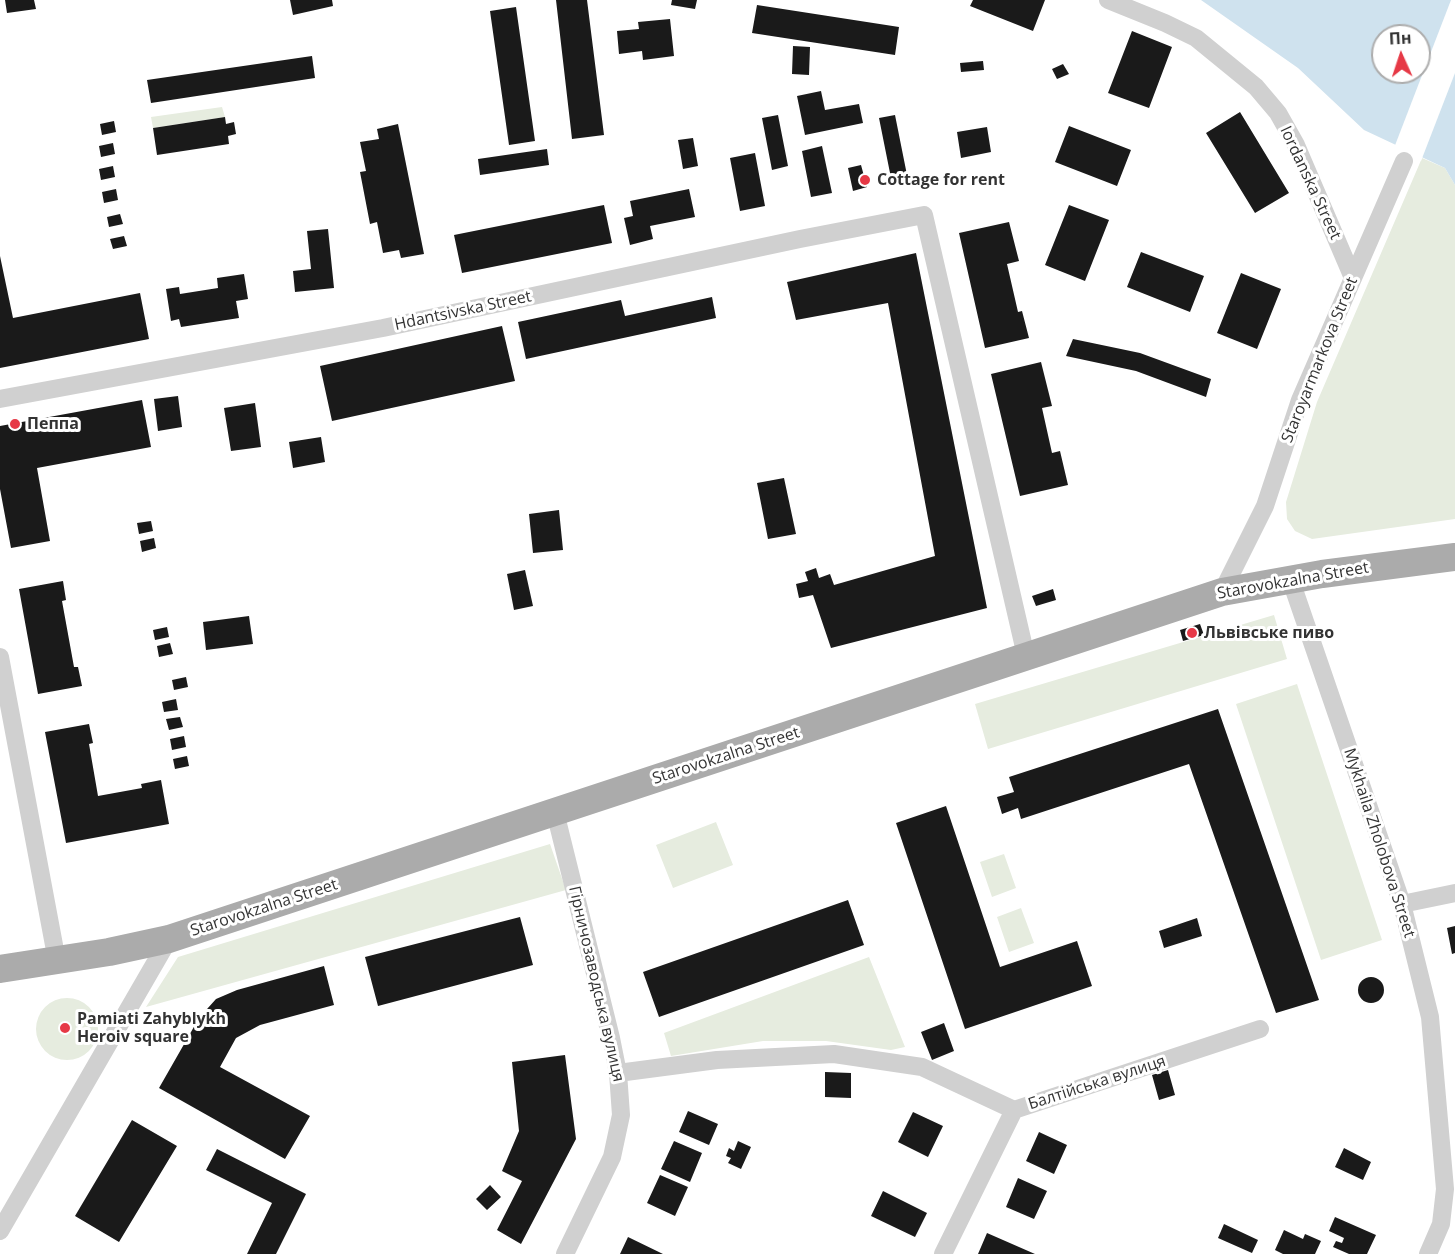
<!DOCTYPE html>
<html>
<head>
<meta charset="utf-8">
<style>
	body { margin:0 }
	#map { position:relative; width:1455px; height:1254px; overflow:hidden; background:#fff; font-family:"Open Sans",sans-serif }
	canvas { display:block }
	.north { position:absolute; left:1371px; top:24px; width:60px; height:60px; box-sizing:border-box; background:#fff; border:2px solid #adadad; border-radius:50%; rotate:357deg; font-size:16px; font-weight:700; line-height:24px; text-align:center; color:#333 }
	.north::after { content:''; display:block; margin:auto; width:21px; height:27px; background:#e63946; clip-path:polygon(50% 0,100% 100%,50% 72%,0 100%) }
</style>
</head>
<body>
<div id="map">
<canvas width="1455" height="1254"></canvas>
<div class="north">Пн</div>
</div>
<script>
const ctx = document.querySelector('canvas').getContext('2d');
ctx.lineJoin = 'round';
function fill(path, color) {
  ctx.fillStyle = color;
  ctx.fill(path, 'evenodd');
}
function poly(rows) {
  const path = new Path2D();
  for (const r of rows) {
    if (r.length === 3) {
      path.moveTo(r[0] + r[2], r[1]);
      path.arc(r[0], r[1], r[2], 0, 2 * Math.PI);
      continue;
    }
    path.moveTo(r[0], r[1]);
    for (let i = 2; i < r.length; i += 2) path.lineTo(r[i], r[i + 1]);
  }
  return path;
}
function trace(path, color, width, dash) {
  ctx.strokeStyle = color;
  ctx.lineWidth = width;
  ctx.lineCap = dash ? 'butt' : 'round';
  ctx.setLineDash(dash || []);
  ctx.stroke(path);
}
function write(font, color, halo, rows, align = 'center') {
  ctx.font = font + ' "Open Sans",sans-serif';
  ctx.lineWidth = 6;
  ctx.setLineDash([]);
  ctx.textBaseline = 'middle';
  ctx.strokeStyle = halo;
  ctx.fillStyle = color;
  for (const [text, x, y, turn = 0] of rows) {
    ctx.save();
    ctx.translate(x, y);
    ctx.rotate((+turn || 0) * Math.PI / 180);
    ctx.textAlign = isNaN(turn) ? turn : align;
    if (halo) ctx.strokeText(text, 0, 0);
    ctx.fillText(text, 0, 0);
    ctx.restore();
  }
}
fill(poly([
	[222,107,225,117,153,128,151,117],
	[1422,158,1445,168,1455,185,1455,519,1312,539,1295,531,1287,519,1286,502,1317,402],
	[1274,615,1287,659,988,749,975,704],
	[1297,684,1382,940,1321,960,1236,704],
	[716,822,733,865,673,888,656,845],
	[550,844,566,890,146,1007,178,957],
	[1004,854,1016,888,992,897,980,862],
	[1021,908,1034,943,1009,952,997,917],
	[869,957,905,1047,891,1050,826,1041,763,1041,671,1056,664,1033],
	[67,1029,31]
]), '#e6ecdf');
fill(poly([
	[1201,0,1455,0,1455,185,1445,168,1364,130,1298,68],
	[1383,36,1419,36,1419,72,1383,72]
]), '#cfe2ee');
fill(poly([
	[1451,0,1455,0,1455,73,1421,161,1394,148]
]), '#fff');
fill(poly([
	[5,0,34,0,36,9,7,13],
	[290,0,332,0,333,6,293,15],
	[556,0,587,0,604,135,572,139],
	[672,0,697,0,695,9,671,5],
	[973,0,1045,0,1033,31,970,6],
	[757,5,899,27,895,55,752,33],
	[516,7,535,141,509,145,490,11],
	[670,19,674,56,643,60,642,51,619,54,617,31,639,29,638,22],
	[1132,31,1172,47,1149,108,1108,93],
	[793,46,810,47,809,75,792,74],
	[312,56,315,78,151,103,147,80],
	[983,61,984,70,961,72,960,63],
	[1063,64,1069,74,1057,79,1052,69],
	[821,91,825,110,859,104,863,123,805,135,797,96],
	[1240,112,1289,193,1255,213,1206,133],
	[778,115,788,166,772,170,762,118],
	[895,115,907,175,891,178,879,118],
	[225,117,226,124,234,122,236,134,228,136,229,144,157,155,153,128],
	[114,121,116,132,102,135,100,124],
	[398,124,424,254,401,258,399,250,383,253,377,222,370,224,360,172,366,171,360,142,379,139,377,129],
	[1069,126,1131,150,1117,186,1055,162],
	[987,127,991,152,961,158,957,132],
	[693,138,698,166,683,169,678,140],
	[113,143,115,154,101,157,99,146],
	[822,146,832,193,811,197,802,151],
	[547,149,549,165,480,175,478,159],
	[755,153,765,206,740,211,730,158],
	[861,165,867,187,853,191,848,168],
	[113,166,115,177,101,180,99,169],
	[116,189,118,200,104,203,102,192],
	[689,189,695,217,650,226,653,239,630,245,624,218,633,216,630,201],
	[604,205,612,243,462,273,454,235],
	[1069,205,1109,220,1085,281,1045,265],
	[120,214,123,224,109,227,107,217],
	[1009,222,1019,261,1007,264,1018,312,1022,311,1029,338,985,348,959,233],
	[328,229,334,288,295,292,293,271,311,269,307,231],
	[124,236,127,246,113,249,110,239],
	[1141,252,1204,276,1190,312,1127,287],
	[916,253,987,608,831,648,813,595,799,598,796,584,808,581,805,572,816,568,819,578,830,574,834,585,935,556,888,303,796,320,787,282],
	[0,256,13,318,140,293,149,339,0,368],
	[1241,273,1281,289,1257,349,1217,333],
	[244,274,248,299,236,301,239,318,181,327,179,319,171,321,166,289,179,287,180,294,218,288,217,278],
	[712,297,716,318,526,359,518,322,621,300,625,316],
	[502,326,515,381,332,421,320,366],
	[1073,339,1140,353,1211,379,1206,397,1136,371,1066,356],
	[1041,362,1052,406,1042,408,1052,453,1060,451,1068,485,1020,496,991,374],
	[178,396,182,427,158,431,154,399],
	[142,400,151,447,37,468,50,541,11,548,0,489,0,426],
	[255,403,261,447,231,451,224,408],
	[321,437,325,462,293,468,289,442],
	[784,478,796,534,768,539,757,483],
	[559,510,563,550,533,553,529,514],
	[151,521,153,531,139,534,137,523],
	[154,538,156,548,142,552,140,541],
	[525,570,533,606,514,610,507,574],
	[63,581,66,600,62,601,74,667,78,667,82,686,38,694,19,589],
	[1053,589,1056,600,1036,606,1032,596],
	[249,616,253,644,206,650,203,622],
	[1200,624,1204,635,1183,641,1180,630],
	[167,627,169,637,155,640,153,630],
	[170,643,173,654,159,657,157,646],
	[186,677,188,687,174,690,172,680],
	[176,699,178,710,164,712,162,702],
	[1218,709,1319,1000,1276,1013,1189,764,1021,819,1018,808,1002,814,997,797,1014,792,1009,777],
	[180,717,183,727,169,730,166,719],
	[89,724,93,743,89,744,98,796,142,788,141,784,161,780,169,824,66,843,45,732],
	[184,736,186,747,172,750,170,739],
	[187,756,189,766,175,769,173,759],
	[946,806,1000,967,1077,941,1092,986,965,1029,896,823],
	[848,900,864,945,659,1017,643,972],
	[520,917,533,965,378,1006,365,957],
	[1197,918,1202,936,1164,948,1159,931],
	[1455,926,1455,953,1452,954,1447,928],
	[324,966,334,1005,260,1025,236,1038,220,1067,310,1116,285,1159,159,1088,199,1018,216,999,237,990],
	[1371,990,13],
	[944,1023,954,1051,932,1060,921,1032],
	[565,1055,576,1139,521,1244,497,1230,522,1181,502,1171,519,1131,512,1062],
	[1168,1070,1175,1095,1159,1100,1152,1075],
	[825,1072,851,1073,851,1098,825,1097],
	[688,1111,718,1124,709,1145,679,1132],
	[913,1112,943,1126,928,1157,898,1142],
	[132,1120,177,1146,119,1242,75,1216],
	[1039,1132,1067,1145,1054,1174,1026,1161],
	[674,1141,702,1153,690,1182,661,1169],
	[738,1141,751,1147,741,1169,728,1163,731,1158,726,1156,729,1148,734,1151],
	[1344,1148,1371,1162,1363,1180,1335,1167],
	[217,1149,306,1194,276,1254,247,1254,272,1203,206,1170],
	[660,1175,688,1187,675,1216,647,1203],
	[1018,1178,1047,1191,1034,1219,1006,1207],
	[490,1185,501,1197,487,1210,476,1199],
	[883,1191,927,1213,915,1237,871,1216],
	[1335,1217,1376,1235,1367,1254,1349,1254,1333,1247,1336,1241,1342,1243,1344,1238,1329,1231],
	[1224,1224,1258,1240,1252,1253,1218,1238],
	[1284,1230,1303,1239,1305,1234,1321,1241,1315,1254,1283,1254,1275,1250],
	[987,1233,1035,1254,978,1254],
	[628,1237,663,1254,620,1254]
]), '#1a1a1a');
trace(poly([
	[1108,0,1165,23,1196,38,1256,87,1278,113,1296,145,1353,278],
	[0,399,383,328,800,239,924,215,1026,656],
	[1290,578,1402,904,1430,1017,1445,1189,1441,1224,1428,1254],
	[1222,592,1265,506,1300,400,1404,161],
	[0,657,57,961],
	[555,812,611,1038,618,1073,621,1115,612,1157,565,1254],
	[1402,904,1455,893],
	[618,1073,717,1060,834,1054,922,1067,1014,1110,1260,1029],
	[0,1231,169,939],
	[943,1254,1014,1110]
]), '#d0d0d0', 18);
trace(poly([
	[0,969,109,952,169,939,1222,592,1322,574,1455,557]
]), '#ababab', 28);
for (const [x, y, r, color] of [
	[865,180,6,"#e63946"],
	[15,424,6,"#e63946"],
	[1192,633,6,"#e63946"],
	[65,1028,6,"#e63946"]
]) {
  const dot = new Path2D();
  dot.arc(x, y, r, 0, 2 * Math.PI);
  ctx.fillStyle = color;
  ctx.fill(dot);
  trace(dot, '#fff', 2);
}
write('bold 16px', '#333', '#fff', [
	["Cottage for rent",877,180],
	["Пеппа",27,424],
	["Львівське пиво",1204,633],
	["Pamiati Zahyblykh",77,1019],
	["Heroiv square",77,1037]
], 'left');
write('16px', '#333', '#fff', [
	["Iordanska Street",1310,183,65],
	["Hdantsivska Street",463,311,-12],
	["Staroyarmarkova Street",1320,360,-68],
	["Starovokzalna Street",1293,581,-10],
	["Starovokzalna Street",726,756,-18],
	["Mykhaila Zholobova Street",1379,843,72],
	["Starovokzalna Street",264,908,-18],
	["Гірничозаводська вулиця",596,984,77],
	["Балтійська вулиця",1097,1083,-18]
]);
</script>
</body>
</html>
